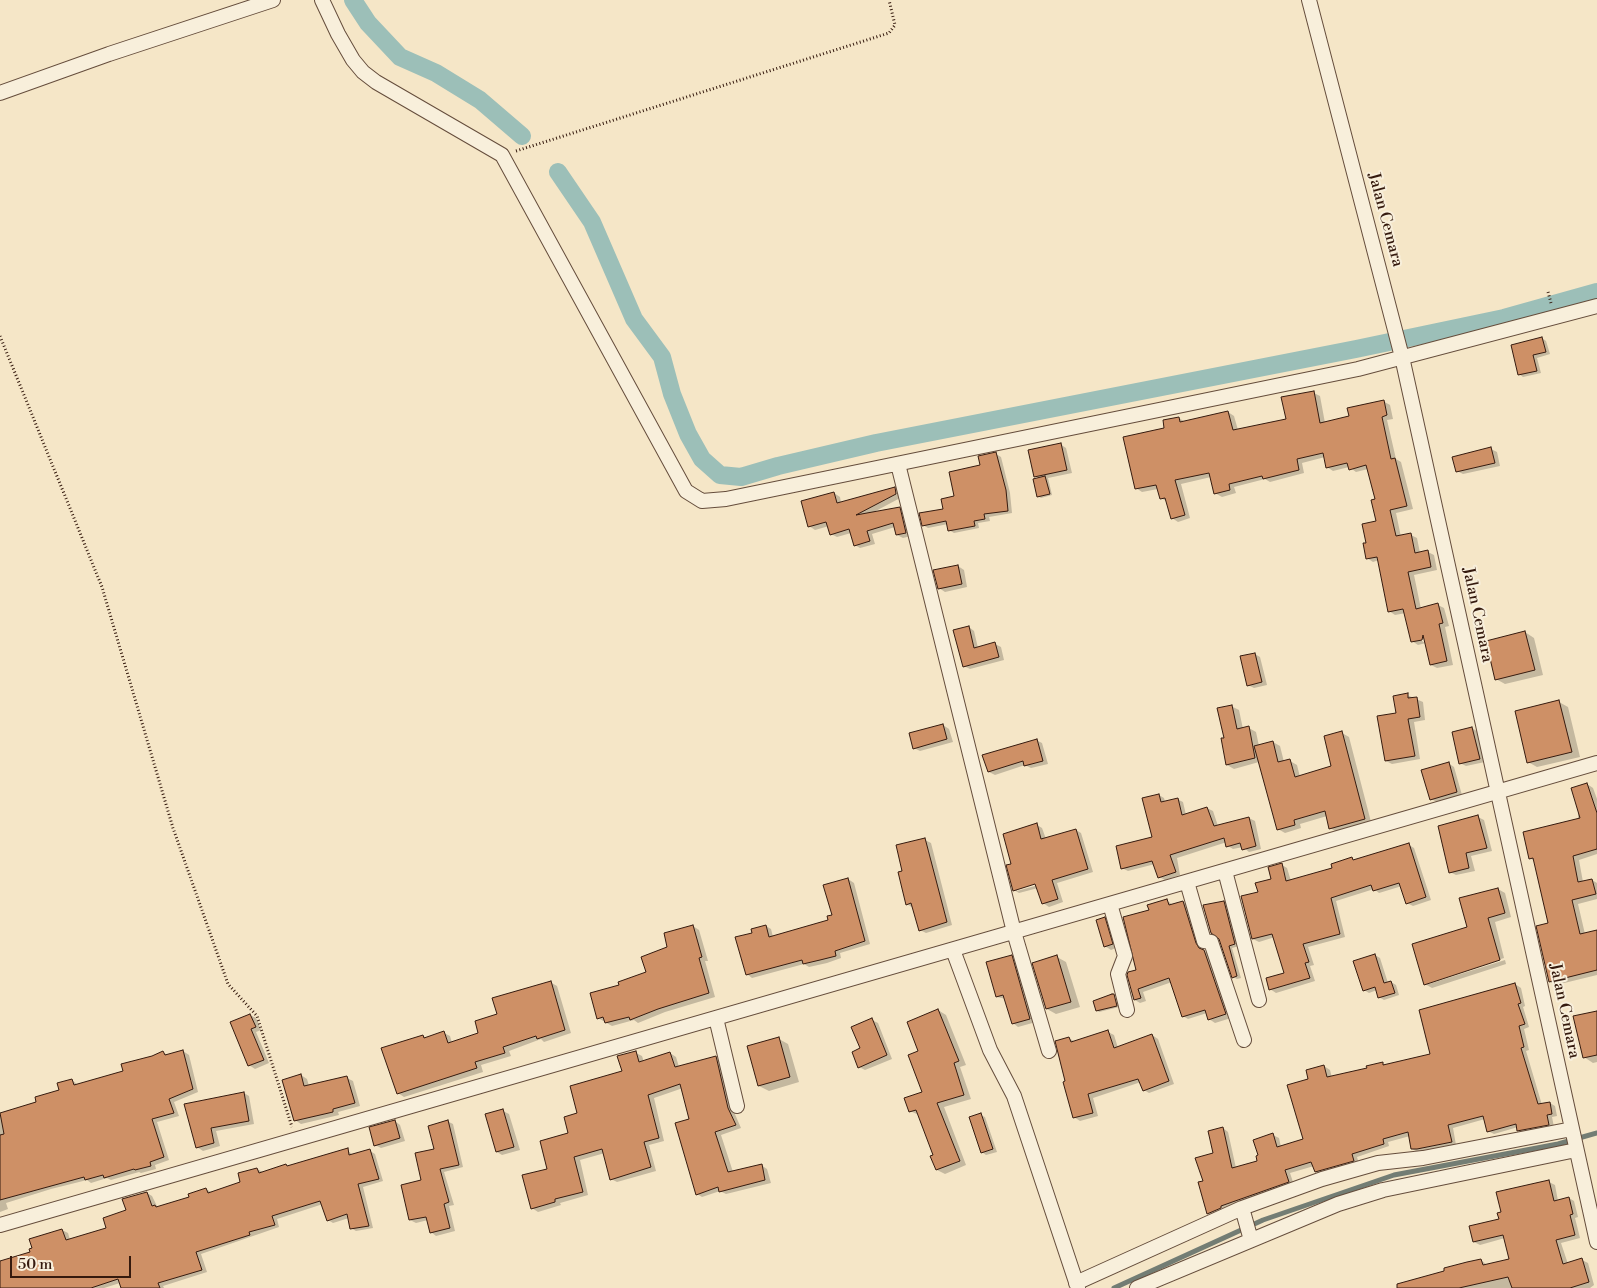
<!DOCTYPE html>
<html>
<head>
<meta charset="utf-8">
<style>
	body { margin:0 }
	#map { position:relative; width:1597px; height:1288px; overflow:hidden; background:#f5e6c7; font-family:"Libre Bodoni",serif }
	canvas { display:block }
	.scale { position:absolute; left:10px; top:1256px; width:121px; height:22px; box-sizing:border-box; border:2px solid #351a0e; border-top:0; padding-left:6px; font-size:15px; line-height:18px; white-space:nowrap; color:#351a0e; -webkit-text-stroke:4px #f8efdb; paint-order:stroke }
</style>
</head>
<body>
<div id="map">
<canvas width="1597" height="1288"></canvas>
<div class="scale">50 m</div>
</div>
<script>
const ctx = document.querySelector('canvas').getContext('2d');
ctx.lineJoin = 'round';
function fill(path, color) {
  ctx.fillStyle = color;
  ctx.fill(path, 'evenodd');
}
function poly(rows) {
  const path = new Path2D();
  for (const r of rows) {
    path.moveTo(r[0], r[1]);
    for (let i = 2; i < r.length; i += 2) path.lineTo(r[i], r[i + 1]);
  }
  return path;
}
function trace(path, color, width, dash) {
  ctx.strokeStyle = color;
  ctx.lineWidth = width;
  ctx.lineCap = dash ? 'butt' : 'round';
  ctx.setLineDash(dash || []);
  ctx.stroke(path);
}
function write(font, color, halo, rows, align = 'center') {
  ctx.font = font + ' "Libre Bodoni",serif';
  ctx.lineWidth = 4;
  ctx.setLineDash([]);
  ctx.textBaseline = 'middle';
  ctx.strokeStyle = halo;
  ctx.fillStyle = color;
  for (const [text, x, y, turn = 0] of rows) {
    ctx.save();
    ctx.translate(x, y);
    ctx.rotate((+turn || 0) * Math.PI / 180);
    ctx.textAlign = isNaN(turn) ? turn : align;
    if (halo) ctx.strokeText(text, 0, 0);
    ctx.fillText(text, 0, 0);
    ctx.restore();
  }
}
fill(poly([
	[1542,338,1546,341,1550,354,1537,358,1541,373,1523,377,1519,374],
	[1314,393,1320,396,1325,423,1351,417,1383,401,1390,405,1393,419,1387,420,1396,459,1401,462,1413,509,1396,513,1401,537,1411,535,1417,538,1420,553,1428,552,1434,555,1437,570,1414,575,1421,609,1438,605,1444,608,1449,626,1445,627,1453,665,1437,668,1431,665,1426,643,1418,645,1412,641,1406,613,1395,615,1389,611,1379,560,1373,562,1367,558,1368,544,1378,522,1376,500,1368,469,1356,472,1349,467,1333,471,1327,467,1325,457,1302,463,1304,473,1270,482,1265,479,1234,487,1236,493,1222,497,1215,493,1211,477,1181,484,1190,518,1178,522,1172,518,1168,502,1161,498,1158,489,1142,492,1136,488,1166,428,1179,418,1185,422,1228,412,1234,416,1238,430,1288,420],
	[1417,635,1425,640,1425,643,1416,637],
	[1060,444,1066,448,1072,473,1048,478,1052,495,1041,498,1038,496,1039,478,1036,476],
	[1491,449,1497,452,1500,466,1463,474,1457,471],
	[996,454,1001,457,1010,493,1012,513,989,517,990,521,978,523,979,528,954,533,949,530,948,524,928,528,923,525,945,510,981,466],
	[894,488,900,492,902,497,872,513,899,509,905,512,911,536,903,538,897,535,895,527,872,534,875,544,860,548,855,545,851,533,837,537,831,534,829,526,815,530,809,526,834,493,840,497,841,503],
	[958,566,964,570,967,587,945,592,939,588],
	[969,627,974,631,978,648,995,644,1001,647,1004,660,970,669,964,666],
	[1525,632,1534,638,1543,675,1505,684,1496,679],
	[1255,654,1260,657,1267,685,1254,688,1248,685],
	[1407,695,1423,702,1425,720,1414,722,1420,759,1392,764,1386,761,1397,714],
	[1559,702,1568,707,1580,757,1537,767,1528,762],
	[1231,706,1239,710,1243,729,1249,728,1256,732,1259,746,1273,742,1280,746,1284,762,1290,761,1297,765,1300,777,1333,767,1342,733,1349,737,1371,822,1337,832,1330,828,1327,816,1300,824,1301,828,1285,833,1278,829,1259,762,1234,769,1227,765,1225,739],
	[943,725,949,729,953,742,920,751,914,748],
	[1472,728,1478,732,1485,762,1466,766,1460,763],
	[1036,740,1042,743,1048,764,1031,768,1025,765,995,775,989,772],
	[1448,763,1454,767,1462,795,1437,802,1431,799],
	[1587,784,1593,788,1597,799,1597,854,1579,860,1583,882,1592,880,1597,883,1597,899,1578,904,1585,934,1597,931,1597,975,1556,985,1550,982,1550,924,1536,862,1530,858,1578,820,1578,807],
	[1159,795,1164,798,1165,802,1177,799,1183,802,1186,815,1207,808,1213,811,1218,826,1249,818,1255,821,1261,849,1249,852,1243,847,1233,849,1228,846,1227,842,1177,858,1180,875,1165,880,1159,877,1155,864,1128,871,1122,868,1154,838],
	[1478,817,1484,820,1492,851,1471,856,1475,871,1456,875,1450,872],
	[1037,825,1042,828,1046,839,1076,830,1081,833,1093,872,1057,883,1063,902,1049,907,1043,903,1038,888,1019,893,1014,890,1013,864],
	[1041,881,1042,884,1017,891,1017,888],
	[925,840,931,843,952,925,926,933,920,930,913,908,907,904,904,872],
	[1409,845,1414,848,1431,900,1413,906,1407,903,1402,886,1379,893,1374,889,1336,901,1345,937,1308,947,1314,965,1310,966,1315,981,1276,993,1270,989,1286,974,1275,937,1259,942,1253,939,1259,893,1273,880,1282,865,1287,868,1291,881,1333,869,1352,859,1355,861],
	[848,879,854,883,870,944,840,953,841,958,827,963,809,967,804,964,752,978,747,974,753,934,766,926,771,929,773,937,830,920],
	[1498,889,1505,893,1511,917,1495,922,1504,958,1429,982,1429,984,1505,960,1506,964,1432,988,1425,984],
	[1166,900,1173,905,1183,902,1189,905,1201,948,1210,955,1231,1018,1215,1023,1209,1019,1207,1013,1188,1019,1183,1016,1172,982,1143,992,1146,1001,1140,1003,1135,1000,1137,971,1150,911],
	[1224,902,1228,904,1239,946,1232,948,1241,978,1237,979,1233,977,1220,938],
	[1105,919,1110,922,1118,947,1111,950,1105,946],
	[693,926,699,930,708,961,705,961,715,997,665,1012,638,1023,634,1020,612,1026,598,1018,620,986,648,973,669,948],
	[1375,955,1380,958,1388,983,1391,982,1396,985,1399,995,1384,1000,1379,997,1377,990,1369,993,1364,990],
	[1011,956,1017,960,1036,1022,1018,1027,1013,1023,1006,999,997,997,988,963],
	[1057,957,1066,962,1080,1007,1056,1014,1047,1009],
	[550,982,557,986,571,1033,544,1042,541,1039,509,1051,511,1056,481,1065,483,1072,404,1097,398,1093,423,1036,427,1038,444,1033,450,1036,452,1043,480,1034,499,1015],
	[1515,984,1521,988,1525,1006,1523,1007,1529,1027,1524,1029,1529,1050,1526,1051,1542,1105,1550,1103,1555,1106,1557,1116,1552,1117,1554,1127,1524,1133,1518,1127,1494,1134,1488,1131,1485,1119,1453,1128,1456,1145,1418,1152,1412,1149,1410,1136,1388,1142,1389,1146,1357,1157,1359,1164,1322,1175,1316,1171,1314,1166,1290,1173,1294,1185,1213,1217,1208,1213,1204,1181,1223,1128,1228,1132,1236,1168,1259,1161,1273,1135,1279,1138,1281,1147,1305,1140,1310,1080,1324,1066,1330,1070,1332,1078,1368,1069,1382,1063,1387,1066,1432,1055],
	[1114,995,1119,1007,1099,1012,1097,1010],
	[938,1010,946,1015,966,1065,960,1067,971,1099,944,1107,966,1165,945,1174,937,1170,932,1157,935,1156,919,1115,910,1111,924,1093,920,1052],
	[1597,1012,1597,1062,1593,1063,1584,1057],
	[250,1015,256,1018,261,1030,256,1032,269,1063,255,1069,249,1065],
	[872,1020,878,1023,892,1059,865,1070,859,1067,861,1049],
	[1108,1032,1114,1035,1118,1048,1152,1035,1158,1039,1174,1084,1149,1093,1144,1090,1141,1082,1093,1098,1098,1116,1080,1121,1074,1117,1067,1082,1069,1038,1075,1042],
	[779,1039,788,1044,799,1082,769,1091,759,1086],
	[183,1051,189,1055,198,1092,174,1102,179,1116,157,1122,169,1160,155,1165,156,1169,141,1173,139,1172,111,1180,107,1178,91,1183,87,1180,51,1189,6,1203,8,1209,0,1212,0,1114,38,1103,61,1091,72,1080,78,1085,125,1071,163,1053,169,1055],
	[636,1053,642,1056,644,1062,670,1053,676,1057,679,1067,716,1057,722,1061,734,1112,741,1128,721,1135,733,1172,761,1165,767,1169,771,1183,726,1194,720,1191,702,1197,697,1194,691,1120,683,1088,654,1098,664,1141,649,1145,656,1171,617,1182,611,1179,605,1153,580,1160,588,1195,560,1203,561,1205,538,1212,532,1208,549,1169,570,1134,579,1114,623,1072],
	[301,1075,307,1079,309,1086,347,1078,353,1081,360,1106,338,1112,339,1115,301,1124,295,1120],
	[244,1093,249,1096,254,1124,216,1131,220,1146,203,1151,197,1147,186,1105],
	[503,1111,509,1114,520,1150,502,1155,497,1152],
	[980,1115,985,1117,997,1152,986,1155,982,1152],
	[395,1121,400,1125,405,1141,381,1148,375,1145],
	[447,1121,453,1124,463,1167,444,1172,454,1205,449,1206,455,1231,436,1236,431,1232,428,1220,416,1223,410,1220,423,1181],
	[347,1150,353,1155,370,1151,375,1154,383,1181,363,1187,373,1228,356,1231,351,1228,349,1218,333,1223,328,1220,323,1204,277,1219,279,1227,201,1254,207,1272,163,1286,164,1288,122,1288,120,1283,104,1288,0,1288,0,1262,32,1252,62,1230,68,1233,70,1240,107,1229,147,1193,152,1196,158,1208,191,1197,206,1189,211,1192,241,1182,257,1169,263,1172,286,1165,289,1167],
	[1549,1182,1555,1185,1558,1201,1569,1198,1574,1201,1578,1217,1575,1218,1580,1238,1561,1243,1568,1264,1582,1260,1588,1263,1594,1285,1590,1288,1423,1288,1481,1260,1487,1265,1511,1260,1505,1238,1480,1245,1474,1242]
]), '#0003');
trace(poly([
	[1114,1288,1263,1220,1394,1175,1558,1144,1597,1133]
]), '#737d74', 5);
trace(poly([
	[353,0,368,23,400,57,436,73,480,100,522,136],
	[558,172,592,222,634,319,662,357,672,394,688,434,702,459,720,475,741,477,778,466,876,443,1356,349,1504,318,1597,292]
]), '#9cbfb8', 18);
const building = poly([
	[1542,337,1546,352,1533,355,1537,371,1518,375,1511,345,1542,337],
	[1314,391,1320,423,1349,416,1347,408,1384,400,1387,415,1382,417,1391,459,1395,458,1407,506,1390,510,1396,536,1411,533,1415,553,1428,550,1431,567,1408,572,1416,609,1438,603,1443,623,1439,624,1447,661,1430,665,1423,635,1422,640,1411,642,1403,609,1388,612,1377,557,1366,559,1363,543,1366,543,1362,524,1376,521,1371,500,1375,499,1366,465,1349,470,1347,463,1326,468,1323,453,1297,459,1299,470,1263,479,1262,476,1229,484,1230,490,1214,494,1209,473,1175,480,1185,515,1171,519,1165,498,1160,499,1156,485,1135,489,1123,437,1164,428,1163,420,1179,417,1180,422,1228,411,1233,430,1286,419,1281,397,1314,391],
	[1061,443,1067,470,1034,477,1028,450,1061,443],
	[1491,447,1495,463,1456,472,1452,457,1491,447],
	[996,452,1006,490,1008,511,984,514,985,519,974,521,975,526,948,531,946,521,922,526,919,513,943,509,941,499,954,496,949,472,980,465,978,456,996,452],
	[1045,476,1050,494,1037,497,1033,479,1045,476],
	[895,487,896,494,856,515,900,507,906,533,896,535,893,523,867,531,870,541,854,546,849,529,830,535,826,522,808,527,801,501,834,492,837,503,895,487],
	[958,565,962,584,938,589,933,570,958,565],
	[969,626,974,648,995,642,999,657,963,667,953,630,969,626],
	[1525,631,1535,670,1495,680,1486,641,1525,631],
	[1255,653,1262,682,1247,686,1240,656,1255,653],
	[1408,693,1408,698,1417,697,1420,717,1408,719,1415,756,1385,761,1377,716,1396,713,1393,696,1408,693],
	[1559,700,1572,752,1527,763,1515,711,1559,700],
	[1232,705,1237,729,1249,726,1255,758,1226,765,1221,738,1224,738,1217,708,1232,705],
	[943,724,947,739,913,749,909,733,943,724],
	[1472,727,1480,759,1459,764,1452,732,1472,727],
	[1342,731,1365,819,1329,829,1325,811,1294,820,1295,825,1277,830,1254,746,1273,741,1278,762,1290,759,1295,777,1331,766,1324,736,1342,731],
	[1037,739,1043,761,1024,766,1023,761,988,772,982,755,1037,739],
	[1449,762,1457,792,1430,800,1421,770,1449,762],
	[1587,783,1597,813,1597,849,1573,856,1578,882,1592,879,1596,894,1572,900,1580,934,1597,930,1597,970,1549,982,1536,926,1548,923,1533,858,1529,859,1523,832,1580,818,1571,788,1587,783],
	[1159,794,1161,802,1178,798,1182,815,1207,807,1214,826,1249,817,1256,846,1242,850,1240,843,1226,847,1224,838,1170,855,1176,872,1158,878,1152,861,1121,869,1116,846,1152,837,1142,798,1159,794],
	[1478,815,1487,848,1466,853,1469,868,1449,873,1438,826,1478,815],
	[1037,823,1041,839,1076,829,1088,869,1052,880,1058,899,1042,904,1035,884,1013,891,1006,865,1011,864,1003,834,1037,823],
	[925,838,947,922,919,931,911,903,906,905,898,872,902,871,896,845,925,838],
	[1409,843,1426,897,1406,904,1399,883,1373,891,1371,885,1331,898,1340,934,1303,944,1309,962,1305,963,1310,978,1269,990,1266,978,1284,973,1272,934,1252,939,1241,896,1258,892,1255,883,1271,879,1268,867,1282,863,1286,881,1332,868,1331,864,1352,857,1353,860,1409,843],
	[848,878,865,941,835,951,836,956,820,960,803,964,802,960,746,975,735,937,752,933,751,929,766,925,769,937,828,920,827,916,832,915,823,885,848,878],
	[1498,888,1505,913,1488,918,1500,960,1424,985,1412,944,1467,927,1459,898,1498,888],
	[1167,899,1169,905,1183,901,1196,943,1199,948,1204,950,1226,1014,1208,1020,1205,1010,1182,1017,1169,978,1138,989,1141,998,1134,1000,1127,975,1128,972,1136,970,1123,917,1149,910,1147,905,1167,899],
	[1224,901,1235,944,1229,946,1237,976,1232,978,1219,939,1211,933,1203,905,1224,901],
	[1105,917,1113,944,1104,947,1096,920,1105,917],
	[693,925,702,957,699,958,709,993,658,1009,630,1020,629,1017,605,1023,603,1017,597,1019,590,993,619,985,618,982,646,972,641,957,667,947,664,933,693,925],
	[1375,954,1384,983,1391,981,1395,993,1378,998,1375,987,1363,991,1353,961,1375,954],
	[1012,955,1030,1019,1012,1024,1003,995,996,997,986,962,1012,955],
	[1057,955,1071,1002,1046,1009,1032,963,1057,955],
	[551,981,565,1030,537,1039,536,1036,503,1047,505,1053,475,1062,477,1068,397,1094,381,1048,423,1035,424,1038,444,1031,448,1043,478,1033,475,1021,497,1014,492,998,551,981],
	[1515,983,1521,1003,1518,1004,1525,1024,1519,1026,1524,1047,1521,1048,1538,1104,1550,1102,1552,1114,1547,1115,1549,1125,1517,1131,1516,1124,1487,1132,1483,1116,1448,1125,1452,1142,1417,1149,1411,1149,1408,1132,1383,1139,1384,1144,1352,1154,1354,1161,1315,1172,1311,1162,1285,1170,1289,1182,1221,1206,1221,1208,1207,1214,1198,1182,1203,1181,1195,1158,1213,1153,1208,1131,1223,1127,1232,1168,1257,1161,1256,1156,1258,1155,1253,1140,1273,1133,1277,1147,1303,1139,1287,1085,1308,1079,1306,1070,1324,1065,1327,1077,1367,1068,1366,1066,1383,1062,1383,1065,1430,1054,1419,1010,1515,983],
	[1112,994,1114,994,1117,1006,1096,1011,1093,1001,1112,994],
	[938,1009,959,1061,954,1063,964,1095,937,1103,960,1161,936,1170,930,1156,933,1155,916,1110,909,1112,904,1098,922,1092,908,1055,918,1051,907,1022,938,1009],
	[1597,1011,1597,1055,1583,1058,1573,1016,1597,1011],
	[250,1014,256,1027,251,1029,264,1060,248,1066,230,1022,250,1014],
	[872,1018,887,1055,858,1068,852,1052,860,1048,851,1027,872,1018],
	[1108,1030,1114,1048,1152,1034,1169,1081,1143,1091,1138,1079,1088,1094,1093,1113,1073,1118,1063,1082,1065,1081,1055,1041,1069,1037,1071,1042,1108,1030],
	[779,1037,790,1077,758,1086,747,1046,779,1037],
	[183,1050,193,1089,169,1099,174,1113,152,1119,164,1157,150,1162,151,1166,135,1170,134,1169,104,1178,103,1175,85,1180,84,1177,0,1200,0,1135,4,1134,0,1113,36,1102,35,1097,59,1090,57,1083,72,1079,74,1085,123,1071,121,1064,152,1056,163,1051,165,1055,183,1050],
	[636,1051,639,1062,670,1052,675,1067,716,1056,728,1108,736,1125,715,1132,728,1172,762,1164,765,1180,719,1192,718,1187,696,1195,675,1123,689,1119,680,1084,648,1095,659,1138,644,1142,651,1167,610,1180,602,1149,574,1157,583,1192,555,1199,555,1202,531,1209,522,1175,547,1169,540,1141,568,1133,564,1117,577,1113,570,1086,622,1071,617,1056,636,1051],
	[301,1074,304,1086,347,1076,355,1103,333,1109,333,1112,294,1121,282,1080,301,1074],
	[244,1092,249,1121,211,1128,214,1143,196,1148,184,1104,244,1092],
	[503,1109,514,1147,496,1152,485,1114,503,1109],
	[981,1113,993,1149,981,1153,969,1117,981,1113],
	[395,1120,400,1138,374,1146,369,1127,395,1120],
	[448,1120,459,1165,440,1169,449,1202,444,1204,450,1228,430,1233,426,1217,409,1220,401,1185,421,1180,415,1153,434,1149,428,1126,448,1120],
	[348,1148,349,1155,370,1149,379,1179,358,1184,369,1226,350,1229,347,1214,327,1221,320,1201,272,1216,275,1225,249,1232,250,1235,196,1252,202,1270,158,1283,160,1288,121,1288,118,1279,91,1288,0,1288,0,1261,30,1252,29,1249,32,1248,29,1239,62,1229,66,1240,106,1228,103,1218,126,1210,122,1199,147,1192,152,1206,155,1205,156,1207,189,1197,188,1194,206,1188,208,1193,240,1182,238,1173,257,1168,259,1173,286,1164,287,1166,348,1148],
	[1549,1180,1554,1201,1569,1197,1573,1214,1570,1215,1575,1235,1556,1240,1563,1264,1582,1258,1589,1282,1570,1288,1512,1288,1508,1277,1459,1288,1397,1288,1397,1284,1444,1271,1444,1268,1467,1262,1481,1259,1483,1265,1509,1259,1503,1235,1473,1242,1469,1226,1499,1219,1497,1213,1501,1212,1496,1192,1549,1180]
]);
fill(building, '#ce9066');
trace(building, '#351a0e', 1);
const street = poly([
	[322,0,338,34,353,60,363,72,376,82,502,155,686,491,702,501,726,499,1358,369,1597,306],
	[1309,0,1402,357,1597,1242],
	[0,93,109,54,273,0],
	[898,464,1014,932,1049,1051],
	[1225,871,1259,1000],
	[1187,882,1204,941,1211,942,1244,1040],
	[1110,904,1125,956,1118,974,1127,1010],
	[953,950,990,1050,1014,1096,1078,1288],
	[716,1018,737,1106],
	[0,1225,1597,763],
	[1251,1240,1242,1208,1322,1179,1378,1163,1423,1158,1572,1129],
	[1076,1283,1242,1208],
	[1137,1288,1338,1204,1383,1190,1576,1150]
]);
trace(street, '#654d3c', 16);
trace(poly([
	[516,151,889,33,895,25,889,0],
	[1548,292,1551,303],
	[0,336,102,587,173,828,228,984,257,1016,292,1127]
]), '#351a0e', 3, [1, 2.5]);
trace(street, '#f8efdb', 14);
write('16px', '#351a0e', '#f8efdb', [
	["Jalan Cemara",1385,220,75],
	["Jalan Cemara",1477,615,78],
	["Jalan Cemara",1564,1011,78]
]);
</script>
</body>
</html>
